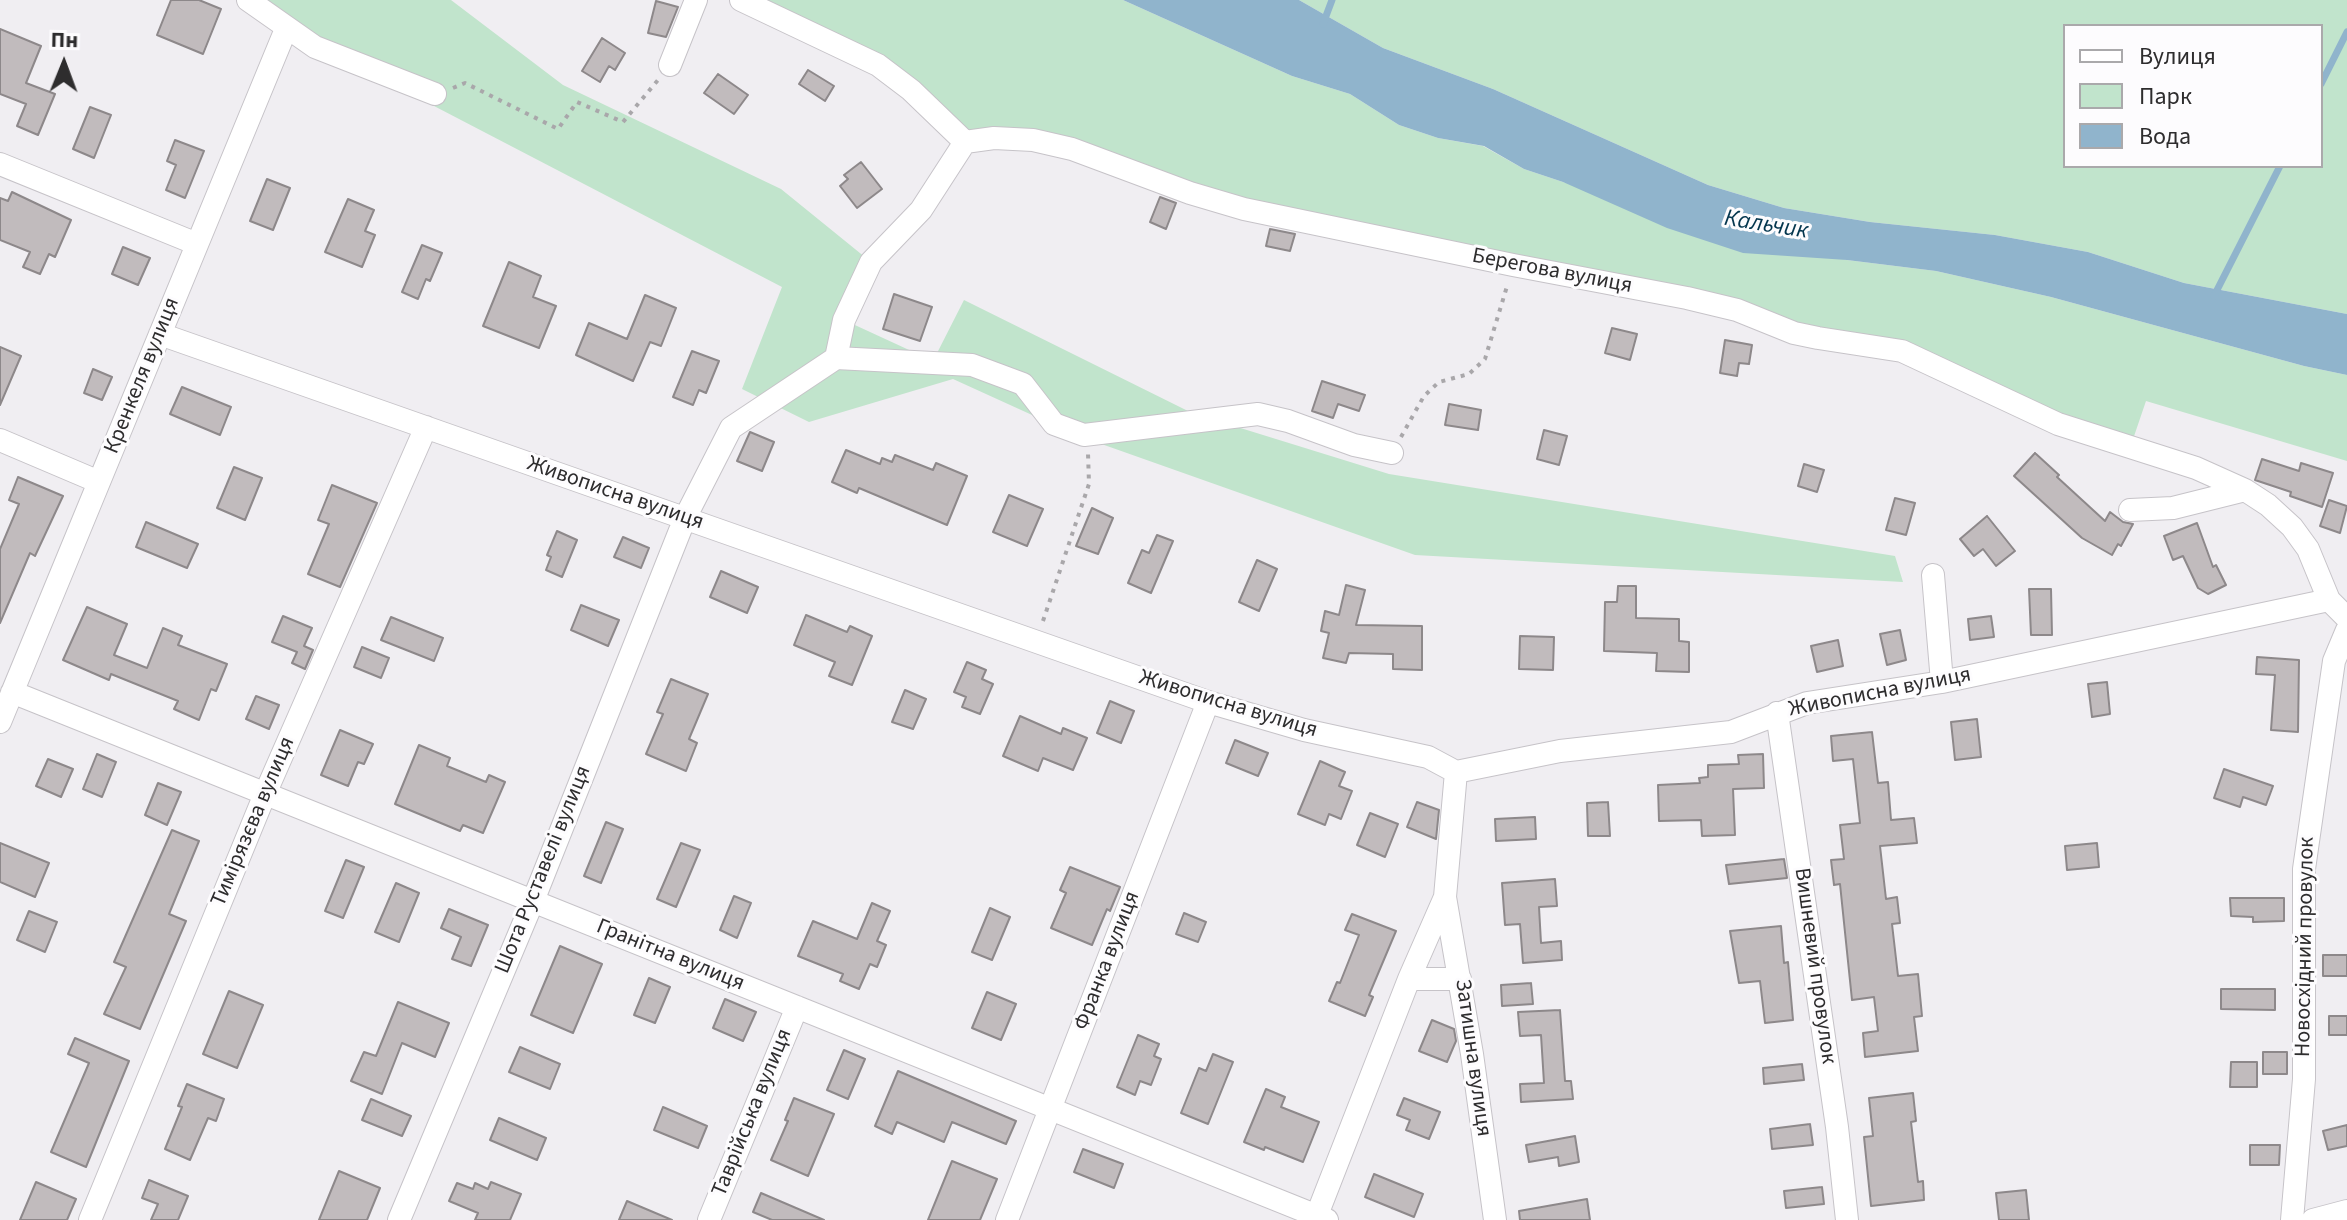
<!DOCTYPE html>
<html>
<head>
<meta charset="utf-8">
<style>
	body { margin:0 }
	#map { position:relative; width:2347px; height:1220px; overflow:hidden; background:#f0eef2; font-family:"Source Sans 3",sans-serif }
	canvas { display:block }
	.legend { position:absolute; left:2063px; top:24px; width:260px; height:144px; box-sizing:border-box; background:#fdfcfe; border:2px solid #aaa9ab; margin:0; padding:10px 14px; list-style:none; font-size:24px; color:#2e2d2e }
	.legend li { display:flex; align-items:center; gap:16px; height:40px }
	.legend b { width:40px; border:2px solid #aaa9ab }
	.north { position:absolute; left:24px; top:24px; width:80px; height:80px; -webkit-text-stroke:6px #fdfcfe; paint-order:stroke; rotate:1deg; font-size:22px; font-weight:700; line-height:32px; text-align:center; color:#2e2d2e }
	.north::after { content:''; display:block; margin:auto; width:28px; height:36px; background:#2e2d2e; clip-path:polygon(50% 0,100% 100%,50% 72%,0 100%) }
</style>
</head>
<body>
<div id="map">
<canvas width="2347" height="1220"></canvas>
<ul class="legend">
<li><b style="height:10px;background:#fff"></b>Вулиця</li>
<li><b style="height:22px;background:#c1e4cc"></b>Парк</li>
<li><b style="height:22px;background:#90b4cc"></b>Вода</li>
</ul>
<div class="north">Пн</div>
</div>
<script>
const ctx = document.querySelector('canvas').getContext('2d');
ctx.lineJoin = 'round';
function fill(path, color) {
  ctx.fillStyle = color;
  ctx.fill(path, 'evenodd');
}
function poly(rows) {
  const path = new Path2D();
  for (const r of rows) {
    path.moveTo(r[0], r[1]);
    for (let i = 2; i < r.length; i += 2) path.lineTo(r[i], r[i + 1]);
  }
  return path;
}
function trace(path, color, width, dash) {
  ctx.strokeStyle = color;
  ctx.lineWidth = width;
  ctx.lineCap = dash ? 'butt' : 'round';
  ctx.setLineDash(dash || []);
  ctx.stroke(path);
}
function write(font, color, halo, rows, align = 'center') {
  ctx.font = font + ' "Source Sans 3",sans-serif';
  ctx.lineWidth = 6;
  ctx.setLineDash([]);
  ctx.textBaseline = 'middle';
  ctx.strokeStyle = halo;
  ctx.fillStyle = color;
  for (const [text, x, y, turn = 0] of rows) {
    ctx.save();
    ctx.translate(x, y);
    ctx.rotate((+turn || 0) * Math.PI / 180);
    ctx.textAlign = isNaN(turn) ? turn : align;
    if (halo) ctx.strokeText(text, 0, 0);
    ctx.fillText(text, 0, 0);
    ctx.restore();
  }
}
fill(poly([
	[248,0,451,0,563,85,781,189,871,262,844,320,933,361,964,300,1192,413,1389,474,1895,556,1903,582,1415,555,1076,435,953,379,809,422,742,389,782,287,286,29],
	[741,0,1123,0,1292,76,1350,94,1399,125,1438,138,1483,146,1524,169,1563,182,1847,260,1936,271,2051,297,2304,366,2347,375,2347,461,2146,401,2130,448,1902,351,1244,209,1072,149,965,142,911,90],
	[1299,0,2347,0,2347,314,2184,283,2088,252,1995,235,1870,222,1784,208,1708,185,1493,89,1383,48],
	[2065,26,2321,26,2321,166,2065,166]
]), '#c1e4cc');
fill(poly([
	[1123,0,1299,0,1383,48,1493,89,1708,185,1784,208,1870,222,1995,235,2088,252,2184,283,2347,314,2347,375,2304,366,2051,297,1936,271,1847,260,1743,253,1667,228,1563,182,1524,169,1484,146,1438,138,1399,125,1350,94,1292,76]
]), '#90b4cc');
trace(poly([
	[1323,24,1332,0],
	[2321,84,2347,32],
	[2214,296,2280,166]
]), '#90b4cc', 7);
const building = poly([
	[171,0,199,0,221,9,203,54,157,35,171,0],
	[656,1,678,7,666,37,648,33,656,1],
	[0,29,41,46,26,83,55,94,38,135,17,126,26,104,0,94,0,29],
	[602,38,625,53,615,70,609,66,600,82,582,71,602,38],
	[808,70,834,86,825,101,799,84,808,70],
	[718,74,748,95,734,114,704,93,718,74],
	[90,107,111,115,94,158,73,149,90,107],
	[175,140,204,151,185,198,166,190,176,165,167,161,175,140],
	[861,162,882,189,857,208,840,186,848,179,844,175,861,162],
	[267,179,290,188,273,230,250,221,267,179],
	[12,192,71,220,55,257,49,254,40,274,23,267,30,252,0,240,0,198,8,201,12,192],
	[1160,197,1176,203,1166,229,1150,222,1160,197],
	[348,199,374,210,365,231,375,235,362,267,325,252,348,199],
	[1270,229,1295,234,1290,251,1266,246,1270,229],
	[422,245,442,253,430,281,426,279,418,299,402,292,422,245],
	[123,247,150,258,138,285,112,274,123,247],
	[509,262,541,276,533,297,556,306,539,348,483,326,509,262],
	[894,294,932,307,920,341,883,329,894,294],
	[645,295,676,308,661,346,650,342,633,381,576,355,589,323,627,339,645,295],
	[1612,328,1637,334,1630,360,1605,353,1612,328],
	[1725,340,1752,345,1749,364,1739,363,1737,376,1720,373,1725,340],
	[0,347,21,356,0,405,0,347],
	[692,351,719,361,706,393,699,390,693,405,673,397,692,351],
	[93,369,112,377,102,400,84,393,93,369],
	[1322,381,1365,395,1359,411,1338,404,1333,418,1312,411,1322,381],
	[182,387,231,407,220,435,170,414,182,387],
	[1449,404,1481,410,1478,430,1445,425,1449,404],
	[1544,430,1567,436,1559,465,1537,459,1544,430],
	[750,432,774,442,762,471,737,461,750,432],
	[846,450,880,464,882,458,892,462,895,455,933,470,936,463,967,476,947,525,859,488,857,493,832,482,846,450],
	[2035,453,2059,475,2057,477,2105,521,2110,512,2123,522,2133,524,2121,546,2118,544,2112,555,2082,538,2014,476,2035,453],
	[2262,459,2299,471,2301,463,2333,473,2322,507,2290,496,2291,492,2255,480,2262,459],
	[1804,464,1824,470,1817,492,1798,486,1804,464],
	[234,467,262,478,245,520,217,508,234,467],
	[18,477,63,496,35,556,30,553,0,623,0,549,19,504,9,500,18,477],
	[332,485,377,503,340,587,308,574,329,524,318,520,332,485],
	[1009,495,1043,509,1027,546,993,532,1009,495],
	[1895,498,1915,503,1906,535,1886,530,1895,498],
	[2329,500,2347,506,2340,533,2320,526,2329,500],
	[1092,508,1113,518,1098,554,1076,546,1092,508],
	[1987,516,2015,551,1996,566,1983,549,1974,556,1960,539,1987,516],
	[146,522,198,544,187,568,136,547,146,522],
	[2197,523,2213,567,2216,565,2226,585,2208,594,2198,588,2183,556,2173,560,2164,536,2197,523],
	[557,531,577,540,562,577,546,570,551,557,547,555,557,531],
	[1157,535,1173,541,1151,593,1128,583,1142,550,1149,553,1157,535],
	[623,537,649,548,641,568,614,557,623,537],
	[1257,560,1277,569,1259,611,1239,602,1257,560],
	[721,571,758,587,747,613,710,597,721,571],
	[1346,585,1365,590,1356,625,1422,626,1422,670,1393,669,1393,654,1349,653,1346,663,1323,658,1329,633,1321,631,1325,611,1339,615,1346,585],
	[1618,586,1636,586,1636,618,1679,619,1679,641,1689,642,1689,672,1656,671,1657,653,1604,651,1605,602,1617,602,1618,586],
	[2029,589,2051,589,2052,635,2031,635,2029,589],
	[581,605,619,620,608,646,571,630,581,605],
	[87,607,127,624,114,655,147,668,163,628,182,636,178,645,227,664,216,691,211,689,199,720,174,709,178,701,111,674,109,680,63,660,87,607],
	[806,615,847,632,850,626,872,636,852,685,829,676,835,662,794,645,806,615],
	[283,616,312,628,304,646,313,650,305,669,292,663,297,652,272,642,283,616],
	[1991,616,1994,637,1970,640,1968,619,1991,616],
	[391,617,443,638,434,661,381,640,391,617],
	[1900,630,1906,660,1887,665,1880,634,1900,630],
	[1520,636,1554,637,1553,670,1519,669,1520,636],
	[1838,640,1843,666,1817,672,1811,646,1838,640],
	[362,647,389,658,381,678,354,667,362,647],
	[2257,657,2299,660,2298,732,2271,730,2275,675,2256,674,2257,657],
	[967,662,986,670,982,679,993,684,980,714,962,707,966,697,954,692,967,662],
	[671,679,708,694,689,739,697,743,686,771,646,754,663,714,657,712,671,679],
	[2107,682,2110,714,2092,717,2088,684,2107,682],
	[905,690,926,699,913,729,892,722,905,690],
	[256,696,279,705,269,729,246,719,256,696],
	[1110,701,1134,711,1121,743,1097,733,1110,701],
	[1020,716,1061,734,1063,728,1087,738,1073,770,1043,758,1038,771,1003,756,1020,716],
	[1977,719,1981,757,1955,760,1951,722,1977,719],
	[340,730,373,744,364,764,358,762,348,786,321,775,340,730],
	[1872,732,1878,783,1888,782,1891,820,1914,818,1917,843,1880,846,1886,899,1897,897,1900,923,1892,924,1898,976,1918,974,1922,1016,1914,1017,1918,1051,1865,1057,1863,1033,1878,1031,1874,997,1852,1000,1840,884,1834,885,1831,860,1844,859,1840,825,1860,823,1853,759,1833,761,1831,736,1872,732],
	[1235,740,1268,753,1258,776,1226,763,1235,740],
	[419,745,450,758,447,766,486,782,489,775,505,782,483,833,463,825,460,831,395,804,419,745],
	[97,754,116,762,102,797,83,789,97,754],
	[1763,754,1764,788,1733,789,1735,835,1702,836,1701,820,1659,821,1658,785,1700,783,1699,778,1708,777,1708,765,1739,764,1738,755,1763,754],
	[48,759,73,769,61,797,36,786,48,759],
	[1320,761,1345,772,1339,786,1352,791,1341,819,1329,814,1325,825,1298,814,1320,761],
	[2224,769,2273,786,2266,805,2243,797,2240,807,2214,798,2224,769],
	[158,783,181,792,167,825,145,815,158,783],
	[1417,802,1439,810,1436,839,1407,827,1417,802],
	[1608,802,1610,836,1588,836,1587,803,1608,802],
	[1370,813,1398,824,1385,857,1357,845,1370,813],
	[1535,817,1536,839,1496,841,1495,819,1535,817],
	[606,822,623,829,601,883,584,876,606,822],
	[172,830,199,841,169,914,186,921,140,1029,104,1014,126,967,114,962,172,830],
	[0,843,49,863,35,897,0,882,0,843],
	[681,843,700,850,676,907,657,899,681,843],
	[2097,843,2099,867,2067,870,2065,846,2097,843],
	[1784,859,1787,878,1729,884,1726,865,1784,859],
	[346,860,364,867,343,918,325,911,346,860],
	[1070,867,1120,887,1110,911,1107,909,1092,945,1051,928,1066,893,1060,890,1070,867],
	[1555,879,1557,906,1539,907,1541,943,1561,941,1562,960,1523,963,1520,924,1505,925,1502,883,1555,879],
	[396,883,419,893,399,942,375,932,396,883],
	[734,896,751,903,737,938,720,930,734,896],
	[2230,898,2284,898,2284,921,2253,922,2253,917,2231,916,2230,898],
	[872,903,890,911,877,941,886,945,877,967,870,964,859,989,840,981,843,974,798,956,813,921,857,939,872,903],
	[990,908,1010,917,992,960,972,952,990,908],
	[449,909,488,925,471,966,452,959,461,937,441,928,449,909],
	[29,911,57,922,45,952,17,940,29,911],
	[1184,913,1206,922,1198,942,1176,934,1184,913],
	[1352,914,1396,931,1369,995,1373,997,1365,1016,1329,1001,1337,982,1340,983,1359,935,1345,930,1352,914],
	[1781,926,1784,963,1788,962,1793,1020,1765,1023,1760,981,1739,983,1730,931,1781,926],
	[560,946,602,964,573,1033,531,1015,560,946],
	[2323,955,2347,955,2347,976,2323,976,2323,955],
	[649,978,670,987,655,1023,634,1015,649,978],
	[1531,983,1533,1004,1502,1006,1501,985,1531,983],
	[2221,989,2275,989,2275,1010,2221,1009,2221,989],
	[229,991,263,1005,237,1068,203,1054,229,991],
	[987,992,1016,1004,1001,1040,972,1028,987,992],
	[725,999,756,1012,743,1041,713,1028,725,999],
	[398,1002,449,1023,435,1057,402,1043,382,1094,351,1081,364,1052,376,1056,398,1002],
	[1560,1010,1565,1081,1571,1081,1573,1099,1521,1102,1520,1084,1544,1083,1541,1035,1520,1036,1518,1012,1560,1010],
	[2329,1016,2347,1016,2347,1035,2329,1035,2329,1016],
	[1432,1020,1454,1029,1456,1041,1447,1062,1419,1051,1432,1020],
	[1138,1035,1159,1044,1154,1056,1161,1059,1151,1085,1140,1081,1135,1095,1117,1087,1138,1035],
	[75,1038,129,1061,86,1167,51,1152,89,1063,68,1054,75,1038],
	[520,1047,560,1064,550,1089,509,1072,520,1047],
	[844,1050,865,1059,848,1099,827,1090,844,1050],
	[2263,1052,2287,1052,2287,1074,2263,1074,2263,1052],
	[1213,1054,1233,1062,1208,1124,1181,1113,1199,1068,1206,1071,1213,1054],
	[2231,1062,2257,1062,2257,1087,2230,1087,2231,1062],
	[1802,1064,1804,1080,1764,1084,1763,1068,1802,1064],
	[898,1071,1016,1121,1006,1144,952,1122,944,1142,897,1122,892,1134,875,1126,898,1071],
	[187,1084,224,1099,216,1121,208,1118,190,1160,165,1149,182,1107,178,1106,187,1084],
	[1266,1089,1285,1097,1281,1107,1319,1122,1303,1162,1265,1147,1264,1150,1244,1142,1266,1089],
	[1913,1093,1916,1121,1911,1122,1918,1182,1923,1181,1924,1200,1871,1206,1864,1137,1873,1136,1869,1098,1913,1093],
	[794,1098,834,1114,808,1176,771,1160,788,1121,785,1120,794,1098],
	[1404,1098,1440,1112,1429,1139,1406,1130,1410,1120,1397,1115,1404,1098],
	[371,1099,411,1116,402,1136,362,1120,371,1099],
	[663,1107,707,1126,698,1148,654,1130,663,1107],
	[499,1118,546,1138,537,1160,490,1140,499,1118],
	[1810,1124,1813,1145,1772,1149,1770,1129,1810,1124],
	[2347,1125,2347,1146,2328,1150,2323,1131,2347,1125],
	[1575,1136,1579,1162,1559,1166,1558,1157,1529,1162,1526,1145,1575,1136],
	[2250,1145,2280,1145,2279,1165,2250,1165,2250,1145],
	[1083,1149,1123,1164,1114,1188,1074,1172,1083,1149],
	[952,1161,997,1179,980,1220,928,1220,952,1161],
	[339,1171,380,1188,367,1220,319,1220,339,1171],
	[1374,1174,1423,1194,1414,1217,1365,1197,1374,1174],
	[149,1180,188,1196,178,1220,151,1220,158,1204,142,1198,149,1180],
	[36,1182,76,1199,67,1220,20,1220,36,1182],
	[491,1182,521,1194,510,1220,475,1220,478,1213,449,1201,457,1183,473,1189,475,1183,488,1189,491,1182],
	[1822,1187,1824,1204,1786,1208,1784,1191,1822,1187],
	[2026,1190,2029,1220,1999,1220,1996,1193,2026,1190],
	[761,1193,824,1220,772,1220,753,1212,761,1193],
	[1587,1199,1590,1220,1520,1220,1519,1211,1587,1199],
	[627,1201,672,1220,619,1220,627,1201]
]);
fill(building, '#c1bbbd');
trace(building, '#8d888a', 2);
const minor = poly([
	[248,0,315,47,435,94],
	[741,0,878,65,911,90,965,142],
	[670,65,696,0],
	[965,142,994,138,1033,140,1072,149,1190,193,1244,209,1513,265,1687,298,1737,310,1794,333,1818,338,1902,351,2058,424,2196,468,2245,490,2268,505,2292,527,2308,549,2329,600,2347,618],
	[0,164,197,244],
	[160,334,1208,702,1304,730,1428,757,1456,772,1560,751,1731,732,1807,703,1942,682,2329,600],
	[836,358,844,320,871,262,921,210,965,142],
	[0,440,99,482],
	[2130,510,2173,508,2245,490],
	[1933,575,1942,682],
	[12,692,1327,1220],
	[1777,713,1837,1127,1847,1220],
	[0,722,286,29],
	[1456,772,1445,897,1409,979,1460,979],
	[1445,897,1472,1054,1495,1220],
	[90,1220,265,794,426,427],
	[399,1220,533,901,685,518,731,428,836,358,972,365,1023,384,1054,424,1084,435,1258,414,1288,421,1354,445,1392,453],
	[709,1220,797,1007],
	[1007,1220,1208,702],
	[1315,1220,1409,979],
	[2292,1220,2304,1079,2304,869,2334,661,2347,630],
	[2313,1220,2347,1211]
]);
trace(minor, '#c6c3c8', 24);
trace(poly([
	[453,88,465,83,558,129,577,102,623,122,658,80],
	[1401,437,1424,396,1439,382,1469,374,1485,359,1508,283],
	[1043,621,1089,484,1088,453]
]), '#a9a7aa', 4, [4, 6]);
trace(minor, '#fff', 22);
write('22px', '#2e2d2e', '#fdfcfe', [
	["Берегова вулиця",1552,272,11],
	["Кренкеля вулиця",143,376,-68],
	["Живописна вулиця",615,494,19],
	["Живописна вулиця",1880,693,-11],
	["Живописна вулиця",1228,705,17],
	["Тимірязєва вулиця",254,822,-67],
	["Шота Руставелі вулиця",544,870,-68],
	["Новосхідний провулок",2306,947,-89],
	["Гранітна вулиця",670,956,22],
	["Франка вулиця",1108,961,-69],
	["Вишневий провулок",1814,966,82],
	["Затишна вулиця",1472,1058,82],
	["Таврійська вулиця",753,1113,-68]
]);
write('italic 24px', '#04364e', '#fdfcfe', [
	["Кальчик",1766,226,9]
]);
</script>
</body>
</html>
